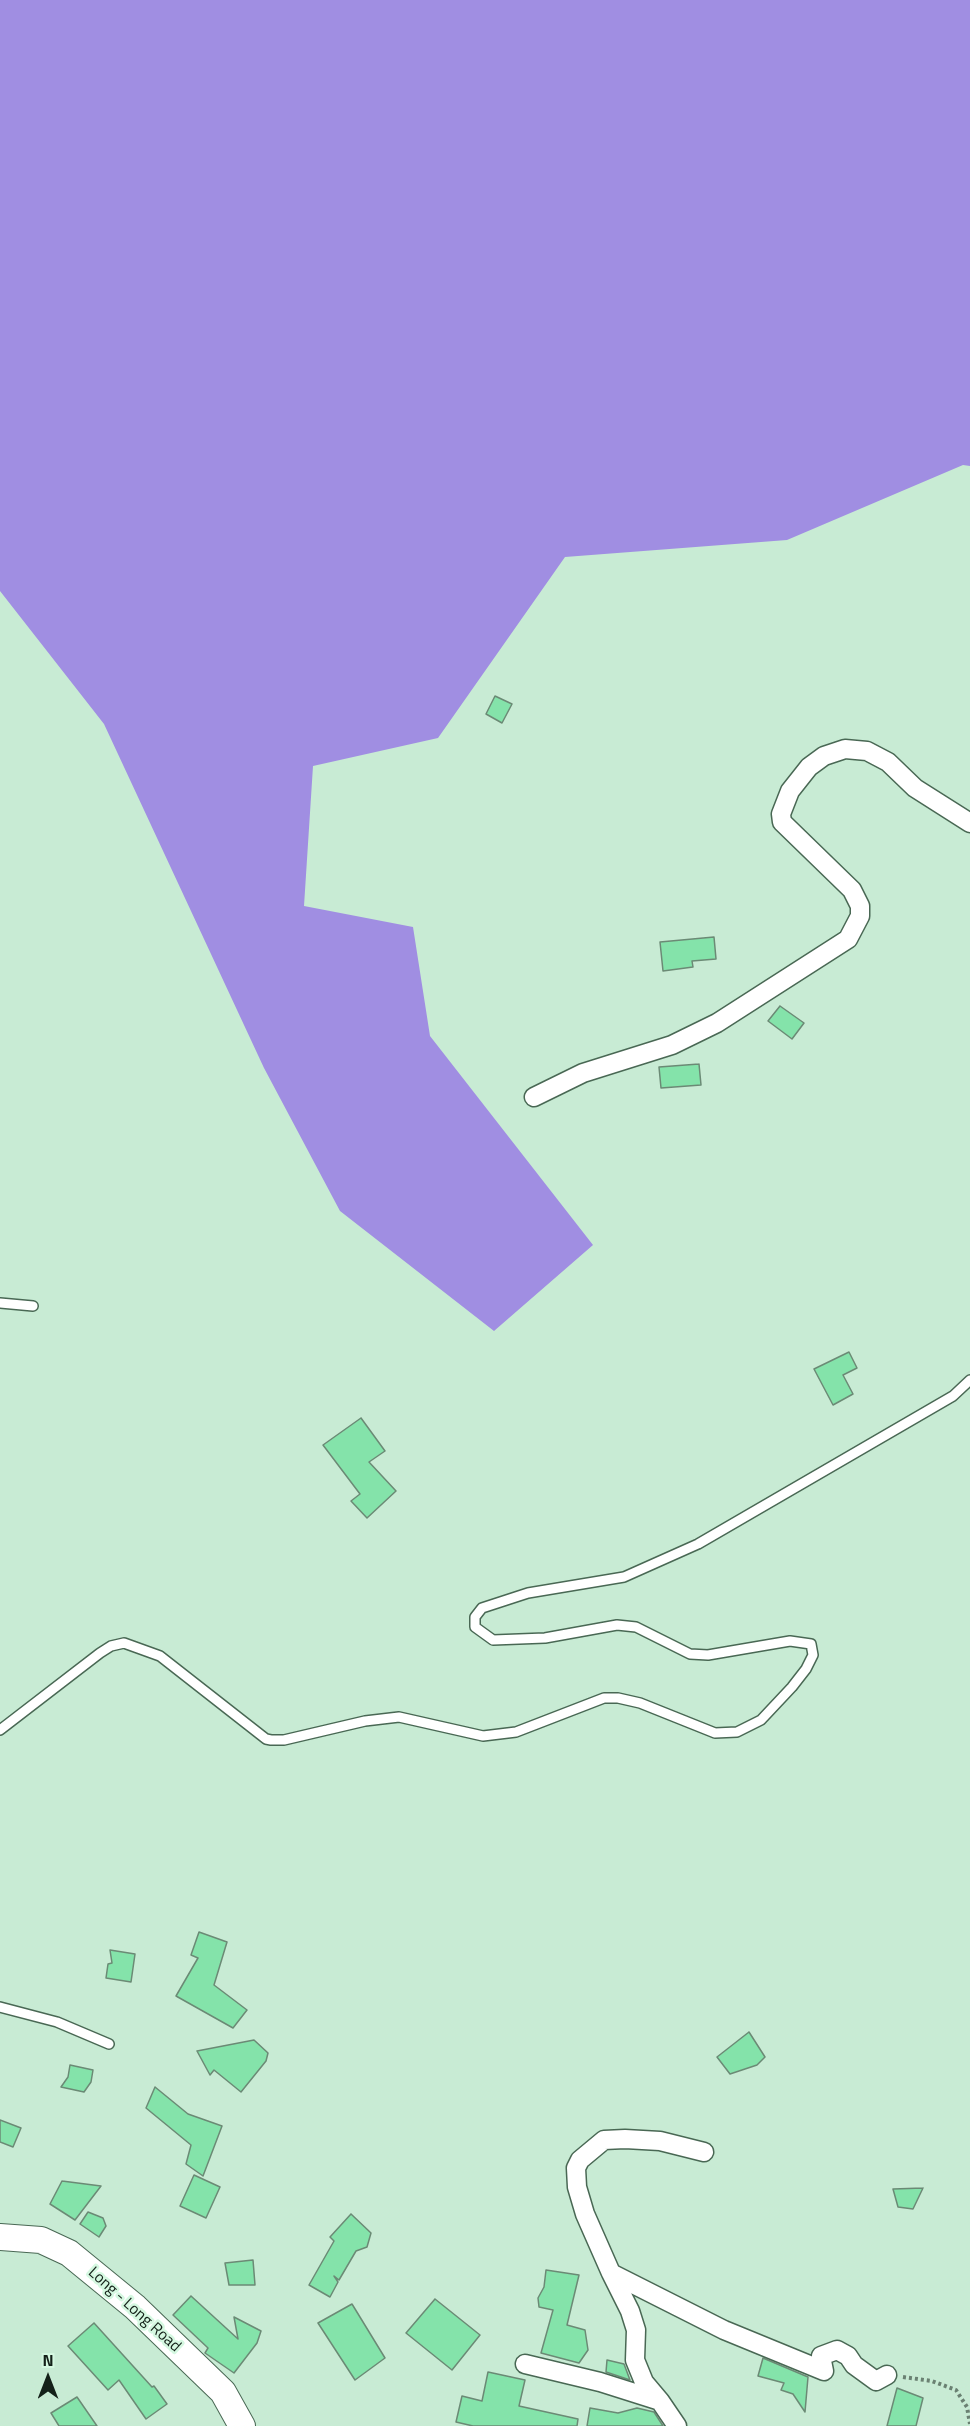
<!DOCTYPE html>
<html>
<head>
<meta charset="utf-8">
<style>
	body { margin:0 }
	#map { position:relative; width:970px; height:2426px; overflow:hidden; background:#c8ebd4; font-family:"Titillium Web",sans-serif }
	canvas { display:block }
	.north { position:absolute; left:18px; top:2348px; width:60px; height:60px; -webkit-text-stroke:4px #d5f8e1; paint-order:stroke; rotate:0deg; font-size:16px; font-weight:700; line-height:24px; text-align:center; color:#142119 }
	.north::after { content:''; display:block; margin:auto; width:21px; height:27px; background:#142119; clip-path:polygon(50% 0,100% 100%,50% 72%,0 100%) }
</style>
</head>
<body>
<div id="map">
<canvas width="970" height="2426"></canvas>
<div class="north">N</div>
</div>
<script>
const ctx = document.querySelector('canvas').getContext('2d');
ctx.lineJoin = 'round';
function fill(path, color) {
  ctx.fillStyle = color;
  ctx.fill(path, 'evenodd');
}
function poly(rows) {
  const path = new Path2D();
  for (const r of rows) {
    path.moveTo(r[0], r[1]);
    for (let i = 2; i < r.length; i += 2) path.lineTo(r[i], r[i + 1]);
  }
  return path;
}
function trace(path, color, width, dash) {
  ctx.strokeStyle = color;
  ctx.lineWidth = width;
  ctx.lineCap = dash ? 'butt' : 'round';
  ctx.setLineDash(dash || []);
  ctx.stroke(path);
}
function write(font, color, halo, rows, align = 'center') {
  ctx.font = font + ' "Titillium Web",sans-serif';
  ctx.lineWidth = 5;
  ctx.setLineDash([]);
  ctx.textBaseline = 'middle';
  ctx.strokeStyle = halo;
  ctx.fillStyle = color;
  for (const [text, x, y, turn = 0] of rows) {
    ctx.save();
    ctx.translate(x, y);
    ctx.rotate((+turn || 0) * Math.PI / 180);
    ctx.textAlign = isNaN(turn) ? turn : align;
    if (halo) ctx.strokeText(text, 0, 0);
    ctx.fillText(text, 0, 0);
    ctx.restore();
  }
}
fill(poly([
	[0,0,970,0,970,466,963,465,787,540,565,557,438,738,313,766,304,906,413,927,430,1036,593,1245,494,1331,340,1211,264,1068,104,724,0,591]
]), '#a08ee2');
const building = poly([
	[495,696,512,704,502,723,486,714,495,696],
	[714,937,716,959,692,961,693,967,663,971,660,942,714,937],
	[780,1006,804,1023,792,1039,768,1021,780,1006],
	[699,1064,701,1085,661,1088,659,1067,699,1064],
	[849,1352,857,1368,843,1375,853,1394,833,1405,814,1369,849,1352],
	[361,1418,385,1451,369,1462,396,1491,367,1518,351,1501,360,1494,323,1445,361,1418],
	[199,1932,227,1942,214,1985,247,2010,233,2028,176,1996,198,1958,191,1955,199,1932],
	[110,1950,135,1954,131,1982,106,1978,108,1964,112,1963,110,1950],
	[749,2032,765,2057,757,2065,730,2074,717,2057,749,2032],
	[254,2040,268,2053,266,2061,241,2092,214,2070,210,2075,197,2051,254,2040],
	[70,2065,93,2070,91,2082,84,2092,61,2087,68,2077,70,2065],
	[155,2087,188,2114,222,2126,203,2176,186,2164,191,2145,146,2108,155,2087],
	[0,2120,21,2128,13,2147,0,2142,0,2120],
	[194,2175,220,2187,206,2218,180,2206,194,2175],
	[62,2181,101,2186,75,2220,50,2204,62,2181],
	[923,2188,913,2209,898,2207,893,2189,923,2188],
	[88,2212,103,2218,106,2226,99,2237,80,2224,88,2212],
	[351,2214,371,2233,367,2247,356,2251,339,2280,334,2276,338,2282,330,2297,309,2285,334,2241,330,2237,351,2214],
	[253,2260,255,2285,229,2285,225,2263,253,2260],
	[546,2270,579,2275,567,2325,585,2330,588,2350,579,2363,541,2353,553,2310,539,2307,538,2298,544,2287,546,2270],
	[191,2296,238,2339,234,2317,261,2331,257,2343,234,2373,205,2353,208,2348,173,2315,191,2296],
	[435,2299,480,2335,452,2370,406,2333,435,2299],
	[352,2304,385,2358,355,2380,318,2323,352,2304],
	[94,2323,152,2387,154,2386,167,2404,146,2419,119,2380,108,2390,68,2346,94,2323],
	[763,2358,808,2377,805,2412,793,2394,781,2390,784,2383,758,2376,763,2358],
	[607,2360,624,2364,630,2380,606,2372,607,2360],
	[488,2372,525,2380,519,2406,578,2419,577,2426,473,2426,456,2422,462,2396,482,2401,488,2372],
	[897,2388,923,2398,916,2426,887,2426,897,2388],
	[77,2397,97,2426,59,2426,51,2413,77,2397],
	[590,2408,618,2413,637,2408,654,2412,663,2426,587,2426,590,2408]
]);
fill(building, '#84e3aa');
trace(building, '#6b8a75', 1.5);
const service = poly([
	[0,1303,33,1306],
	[0,1730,100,1653,111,1646,124,1643,160,1656,266,1739,271,1740,284,1740,365,1721,399,1717,483,1736,516,1732,604,1698,618,1698,640,1703,715,1733,737,1732,761,1720,792,1687,806,1669,813,1655,811,1644,790,1641,708,1655,690,1654,636,1627,617,1625,545,1638,493,1640,475,1627,475,1617,482,1608,528,1593,624,1577,698,1544,953,1396,970,1380],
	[0,2007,57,2022,109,2044]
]);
const minor = poly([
	[534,1097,583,1073,672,1045,717,1023,848,939,860,916,860,906,852,890,782,822,781,814,790,791,809,767,824,756,845,749,867,751,888,762,915,788,970,823],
	[611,2273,585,2214,577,2187,576,2168,580,2160,604,2140,625,2139,660,2141,704,2152],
	[525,2364,600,2382,660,2401,677,2426],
	[660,2401,644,2382,635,2360,636,2330,630,2311,611,2273,724,2330,824,2371,821,2356,837,2350,848,2356,854,2365,876,2381,887,2375]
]);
const secondary = poly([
	[0,2237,41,2240,69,2253,135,2307,223,2392,242,2426]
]);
trace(service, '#496854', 12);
trace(minor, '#496854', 21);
trace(secondary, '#496854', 28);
trace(poly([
	[903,2377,932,2381,956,2390,967,2407,970,2424]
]), '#6a8172', 4, [3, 3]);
trace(service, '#fff', 9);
trace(minor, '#fff', 18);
trace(secondary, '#fff', 26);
write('16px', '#142119', '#d5f8e1', [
	["Long - Long Road",134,2310,42]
]);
</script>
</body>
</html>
